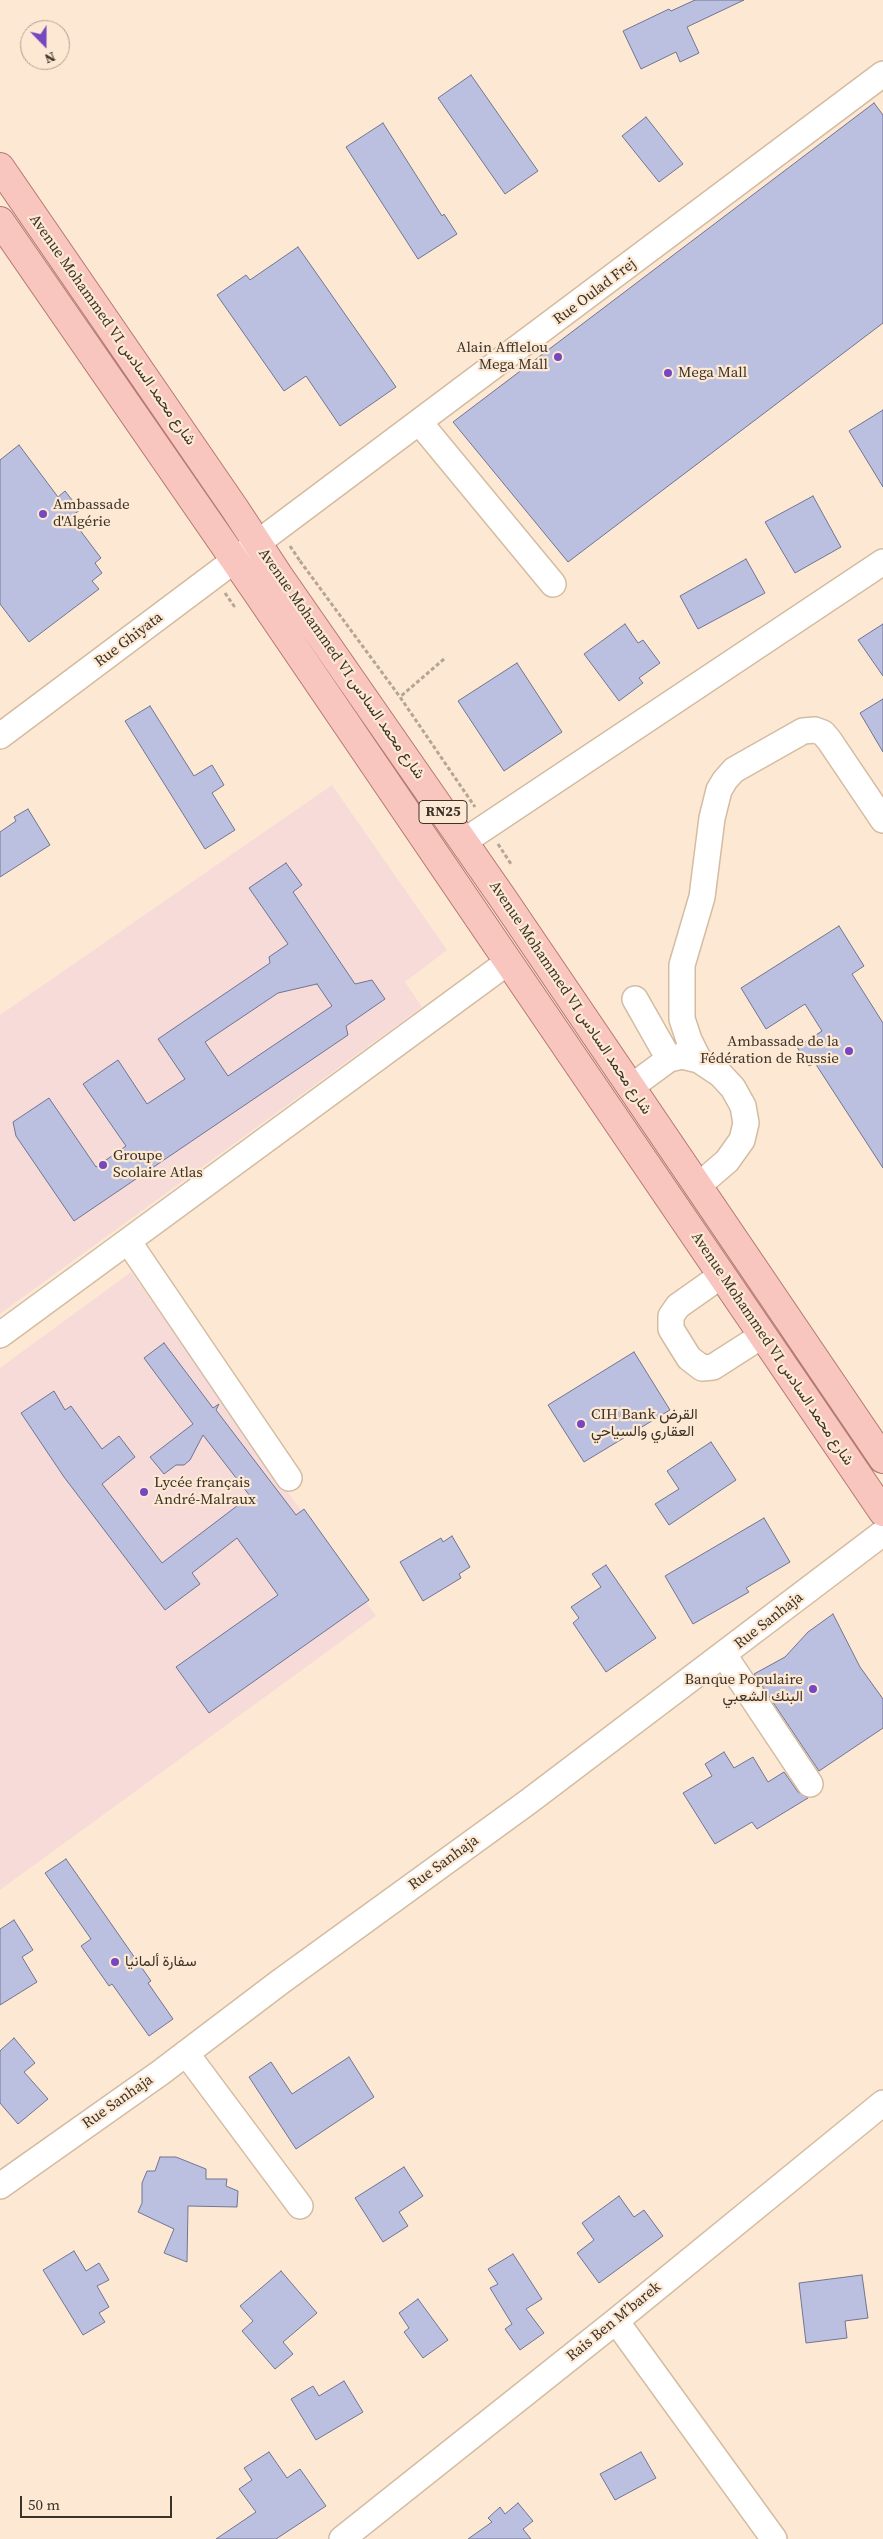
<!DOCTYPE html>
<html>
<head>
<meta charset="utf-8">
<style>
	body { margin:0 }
	#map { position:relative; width:883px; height:2539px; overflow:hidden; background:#fde9d3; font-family:"Source Serif 4",serif }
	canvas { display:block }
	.north { position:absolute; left:20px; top:20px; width:50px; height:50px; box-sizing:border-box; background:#fde9d3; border:1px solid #b0a08f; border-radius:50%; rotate:158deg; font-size:14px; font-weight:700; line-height:20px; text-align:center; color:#3c3328 }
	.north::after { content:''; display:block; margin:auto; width:18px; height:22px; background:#7647bf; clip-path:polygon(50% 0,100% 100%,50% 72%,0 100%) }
	.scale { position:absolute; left:20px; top:2496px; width:152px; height:22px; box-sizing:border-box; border:2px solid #3c3328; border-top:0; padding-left:6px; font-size:15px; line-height:18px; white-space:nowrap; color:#3c3328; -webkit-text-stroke:4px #fde9d3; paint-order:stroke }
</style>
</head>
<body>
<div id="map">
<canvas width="883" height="2539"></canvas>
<div class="north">N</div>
<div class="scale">50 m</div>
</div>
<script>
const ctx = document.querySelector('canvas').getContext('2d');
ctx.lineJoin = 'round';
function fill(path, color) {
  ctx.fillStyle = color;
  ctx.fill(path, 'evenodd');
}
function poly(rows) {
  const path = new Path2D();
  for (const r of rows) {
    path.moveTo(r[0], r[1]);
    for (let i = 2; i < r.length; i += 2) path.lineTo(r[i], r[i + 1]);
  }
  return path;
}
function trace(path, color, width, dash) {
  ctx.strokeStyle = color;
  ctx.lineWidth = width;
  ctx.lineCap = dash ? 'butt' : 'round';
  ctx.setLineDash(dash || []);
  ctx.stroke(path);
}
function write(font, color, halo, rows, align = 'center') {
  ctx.font = font + ' "Source Serif 4",Vazirmatn,serif';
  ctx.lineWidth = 4.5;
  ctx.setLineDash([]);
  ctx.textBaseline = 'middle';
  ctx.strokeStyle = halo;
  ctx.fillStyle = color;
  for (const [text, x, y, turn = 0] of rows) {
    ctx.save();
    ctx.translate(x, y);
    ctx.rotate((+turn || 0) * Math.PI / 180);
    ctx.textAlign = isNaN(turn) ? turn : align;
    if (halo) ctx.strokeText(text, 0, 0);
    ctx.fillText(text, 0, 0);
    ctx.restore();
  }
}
fill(poly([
	[332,785,447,950,405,982,422,1007,0,1314,0,1015],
	[131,1272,376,1616,0,1890,0,1368]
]), '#f6dbd9');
const building = poly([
	[695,0,744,0,687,27,699,53,680,62,676,52,641,69,623,31,669,9,671,11,695,0],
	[471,75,538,171,505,194,438,98,471,75],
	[874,103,883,115,883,323,568,562,453,422,874,103],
	[646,117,683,164,659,182,622,136,646,117],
	[383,123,442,216,444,214,457,234,418,259,346,147,383,123],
	[298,247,396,387,340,426,306,376,284,391,217,295,246,275,250,280,298,247],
	[883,410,883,487,849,431,883,410],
	[19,445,58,497,65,491,80,510,70,517,101,558,95,563,102,573,92,581,99,589,29,642,0,604,0,460,19,445],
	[813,496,841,547,795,573,765,522,813,496],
	[746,559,765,593,698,629,680,596,746,559],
	[625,624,638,643,643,640,660,663,639,678,643,683,619,701,584,654,625,624],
	[883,624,883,676,858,640,883,624],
	[517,663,562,732,504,771,458,701,517,663],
	[883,699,883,752,860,713,883,699],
	[150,706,194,776,212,765,224,785,212,793,235,830,205,849,125,721,150,706],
	[28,809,50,845,0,877,0,832,16,821,14,817,28,809],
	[286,863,302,885,293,892,355,984,372,980,385,999,346,1026,348,1035,74,1221,16,1136,13,1122,49,1098,96,1167,126,1146,83,1084,118,1060,147,1104,185,1079,158,1039,270,963,269,957,288,944,249,888,286,863],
	[317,984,332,1006,228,1076,205,1042,278,993,317,984],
	[839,926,864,966,852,974,883,1023,883,1168,815,1063,809,1066,797,1047,822,1031,805,1004,766,1029,741,988,839,926],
	[164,1343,213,1408,219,1404,216,1410,296,1515,304,1509,369,1600,209,1713,176,1667,278,1595,237,1538,192,1573,200,1584,165,1610,64,1477,21,1413,54,1391,65,1410,71,1406,102,1449,119,1436,135,1457,102,1484,162,1563,250,1496,203,1435,190,1460,184,1465,176,1465,164,1474,150,1457,193,1424,144,1358,164,1343],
	[634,1352,670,1410,584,1462,548,1405,634,1352],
	[711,1442,736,1480,669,1525,655,1504,679,1489,667,1471,711,1442],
	[764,1518,790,1562,746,1588,749,1592,693,1624,665,1576,764,1518],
	[452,1536,470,1567,459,1574,461,1578,423,1601,400,1562,441,1538,443,1542,452,1536],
	[606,1565,656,1638,606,1672,573,1623,579,1618,571,1607,601,1587,592,1574,606,1565],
	[833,1614,860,1667,883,1699,883,1728,819,1771,754,1674,785,1657,808,1632,833,1614],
	[724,1752,734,1768,753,1757,768,1782,784,1772,798,1792,808,1798,757,1829,752,1822,715,1844,683,1793,712,1776,705,1764,724,1752],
	[66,1859,151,1981,148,1983,173,2019,149,2036,112,1984,109,1986,81,1946,91,1939,45,1873,66,1859],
	[14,1920,33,1950,22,1957,37,1982,0,2005,0,1929,14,1920],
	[14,2038,35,2063,24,2072,48,2099,18,2124,0,2103,0,2051,14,2038],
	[349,2057,374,2097,296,2149,249,2077,271,2062,292,2094,349,2057],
	[160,2157,176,2157,206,2169,206,2179,227,2179,226,2186,238,2191,237,2207,188,2206,187,2262,164,2253,174,2229,138,2212,142,2203,142,2183,147,2171,155,2171,160,2157],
	[404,2167,423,2196,399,2212,408,2226,383,2242,355,2198,404,2167],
	[619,2196,634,2217,644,2210,663,2236,599,2283,577,2253,594,2240,582,2223,619,2196],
	[74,2251,86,2271,99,2263,109,2280,97,2286,109,2307,99,2313,105,2322,83,2335,43,2270,74,2251],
	[513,2254,542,2299,526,2309,544,2333,520,2350,505,2329,512,2324,490,2288,498,2284,488,2269,513,2254],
	[281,2271,317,2313,283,2342,293,2354,275,2369,242,2331,253,2321,240,2306,281,2271],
	[862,2275,868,2318,845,2321,847,2338,806,2343,799,2283,862,2275],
	[418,2299,448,2340,423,2358,404,2332,409,2328,399,2313,418,2299],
	[344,2381,363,2412,316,2440,291,2399,313,2386,319,2396,344,2381],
	[269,2452,287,2478,300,2469,326,2506,276,2539,216,2539,256,2512,239,2489,252,2480,244,2468,269,2452],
	[641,2452,656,2478,615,2500,600,2474,641,2452],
	[518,2503,533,2521,523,2529,531,2539,468,2539,492,2522,488,2518,500,2507,505,2514,518,2503]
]);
fill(building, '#bcc0e0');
trace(building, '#717491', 1);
const minor = poly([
	[420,423,553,584],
	[0,736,883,74],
	[463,842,883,562],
	[635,999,669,1059],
	[699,1060,689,1040,682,1019,682,965,702,897,712,818,719,790,725,780,734,770,803,731,815,730,823,733,829,740,883,820],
	[631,1087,669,1059,682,1056,699,1060,720,1074,733,1088,743,1106,746,1123,742,1140,727,1161,698,1186],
	[128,1241,289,1478],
	[722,1275,678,1306,671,1316,671,1329,689,1358,702,1368,713,1367,763,1335],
	[0,1335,508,962],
	[724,1655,810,1784],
	[186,2053,300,2206],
	[0,2186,160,2073,280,1982,528,1802,883,1533],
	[616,2321,774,2539],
	[342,2539,616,2321,883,2103]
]);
const major = poly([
	[0,167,235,509,279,576,504,900,883,1459],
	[0,221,256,591,883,1512]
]);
trace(minor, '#d4bca2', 28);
trace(major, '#b4796f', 30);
trace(poly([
	[290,546,300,561],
	[300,561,400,697],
	[225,593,234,606,237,604],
	[444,659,400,697,475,807],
	[498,844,511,864]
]), '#b5a593', 3, [4, 2.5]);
trace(minor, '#fff', 25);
trace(major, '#f9c5bf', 28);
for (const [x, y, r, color] of [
	[558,357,5,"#7647bf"],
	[668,373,5,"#7647bf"],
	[43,514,5,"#7647bf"],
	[849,1051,5,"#7647bf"],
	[103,1165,5,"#7647bf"],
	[581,1424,5,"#7647bf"],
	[144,1492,5,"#7647bf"],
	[813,1689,5,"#7647bf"],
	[115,1962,5,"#7647bf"]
]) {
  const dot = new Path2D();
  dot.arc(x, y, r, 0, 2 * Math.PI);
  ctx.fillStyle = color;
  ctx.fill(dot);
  trace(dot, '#fde9d3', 2);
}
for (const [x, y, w] of [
	[443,812,48]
]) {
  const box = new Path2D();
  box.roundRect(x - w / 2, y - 11.5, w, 23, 4);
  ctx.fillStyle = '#fde9d3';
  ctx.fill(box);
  trace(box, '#3c3328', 1);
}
write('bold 14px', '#3c3328', null, [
	["RN25",443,812]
]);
write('15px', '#3c3328', '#fde9d3', [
	["Rue Oulad Frej",595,292,-37],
	["Avenue Mohammed VI شارع محمد السادس",112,330,55],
	["Rue Ghiyata",129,640,-37],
	["Avenue Mohammed VI شارع محمد السادس",341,664,55],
	["Avenue Mohammed VI شارع محمد السادس",570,998,56],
	["Avenue Mohammed VI شارع محمد السادس",772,1349,56],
	["Rue Sanhaja",769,1621,-38],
	["Rue Sanhaja",444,1863,-36],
	["Rue Sanhaja",118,2102,-35],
	["Rais Ben M’barek",614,2322,-39]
]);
write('15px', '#3c3328', '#fde9d3', [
	["Alain Afflelou",548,348,"right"],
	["Mega Mall",548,365,"right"],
	["Mega Mall",678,373],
	["Ambassade",53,505],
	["d'Algérie",53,522],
	["Ambassade de la",839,1042,"right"],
	["Fédération de Russie",839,1059,"right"],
	["Groupe",113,1156],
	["Scolaire Atlas",113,1173],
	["CIH Bank القرض",591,1415],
	["العقاري والسياحي",591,1432],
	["Lycée français",154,1483],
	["André-Malraux",154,1500],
	["Banque Populaire",803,1680,"right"],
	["البنك الشعبي",803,1697,"right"],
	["سفارة ألمانيا",125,1962]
], 'left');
</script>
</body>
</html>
